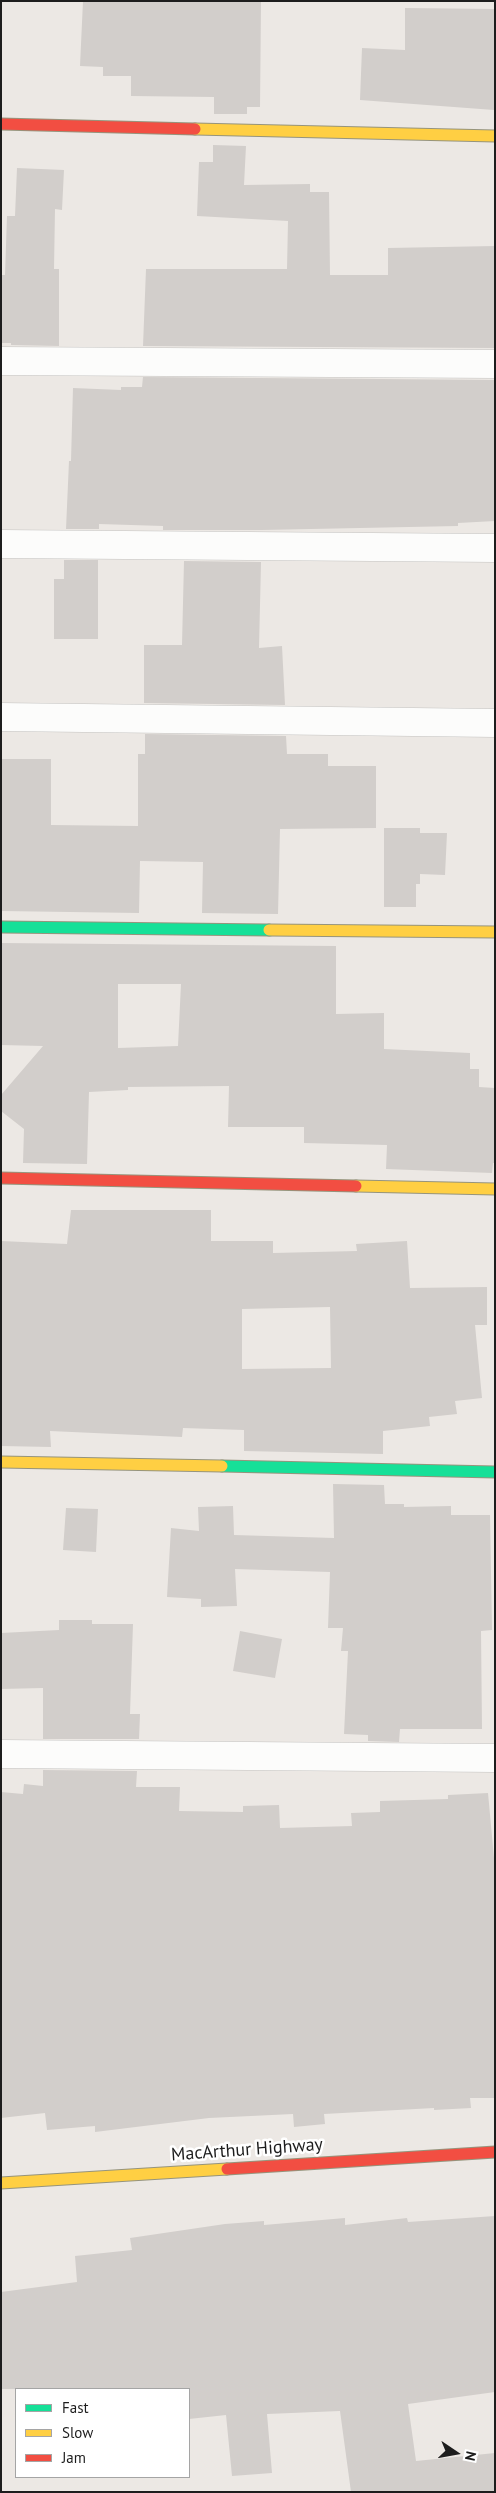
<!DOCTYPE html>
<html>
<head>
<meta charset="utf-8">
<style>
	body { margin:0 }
	#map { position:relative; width:496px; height:2493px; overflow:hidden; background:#ece8e4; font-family:"PT Sans",sans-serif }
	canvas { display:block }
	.frame { position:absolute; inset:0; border:2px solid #1d1d1d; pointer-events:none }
	.legend { position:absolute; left:15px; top:2388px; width:175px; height:90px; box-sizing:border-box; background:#fff; border:1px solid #a5a5a5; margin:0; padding:6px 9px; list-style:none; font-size:15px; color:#1d1d1d }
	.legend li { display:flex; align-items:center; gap:10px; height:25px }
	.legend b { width:25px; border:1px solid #a5a5a5 }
	.north { position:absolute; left:431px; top:2428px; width:50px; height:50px; -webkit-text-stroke:4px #fff; paint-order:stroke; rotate:102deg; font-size:14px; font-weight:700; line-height:20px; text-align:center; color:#1d1d1d }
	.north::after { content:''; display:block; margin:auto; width:18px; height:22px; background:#1d1d1d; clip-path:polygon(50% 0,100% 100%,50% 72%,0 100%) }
</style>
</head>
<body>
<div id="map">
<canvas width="496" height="2493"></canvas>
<div class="frame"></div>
<ul class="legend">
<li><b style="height:6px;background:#16e098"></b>Fast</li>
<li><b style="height:6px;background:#ffcf43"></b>Slow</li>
<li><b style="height:6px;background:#f24e42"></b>Jam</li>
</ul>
<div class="north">N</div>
</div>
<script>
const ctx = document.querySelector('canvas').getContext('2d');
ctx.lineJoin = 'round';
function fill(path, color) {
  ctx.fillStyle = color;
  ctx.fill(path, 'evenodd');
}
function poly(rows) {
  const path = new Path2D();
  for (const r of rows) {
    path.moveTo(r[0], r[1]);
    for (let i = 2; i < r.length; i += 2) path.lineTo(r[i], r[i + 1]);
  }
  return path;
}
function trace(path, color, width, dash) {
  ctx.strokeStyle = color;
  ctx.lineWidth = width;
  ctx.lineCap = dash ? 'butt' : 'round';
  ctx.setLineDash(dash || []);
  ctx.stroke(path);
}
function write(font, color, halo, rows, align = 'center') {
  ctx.font = font + ' "PT Sans",sans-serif';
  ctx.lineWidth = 5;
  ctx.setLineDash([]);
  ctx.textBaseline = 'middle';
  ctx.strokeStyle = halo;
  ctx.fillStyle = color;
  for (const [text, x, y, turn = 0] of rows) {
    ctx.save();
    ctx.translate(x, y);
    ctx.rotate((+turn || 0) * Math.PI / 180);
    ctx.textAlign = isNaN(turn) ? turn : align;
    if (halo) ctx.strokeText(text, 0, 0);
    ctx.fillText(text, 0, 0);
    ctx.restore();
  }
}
fill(poly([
	[83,1,261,1,260,107,247,107,247,114,214,114,214,97,131,96,131,76,103,76,103,67,80,66],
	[405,8,495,9,494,110,360,100,362,48,405,50],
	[213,145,246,146,244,185,310,184,310,192,329,192,330,275,388,275,388,248,495,246,495,348,143,346,146,269,287,269,288,221,197,216,199,162,213,162],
	[17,168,64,170,62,210,55,209,54,269,59,269,59,346,11,345,11,343,1,343,1,275,5,275,7,216,15,216],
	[143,377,495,380,495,521,458,523,458,526,262,530,163,530,163,526,99,524,99,529,66,529,69,461,71,461,73,388,121,390,121,387,142,387],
	[64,560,98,560,98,639,54,639,54,579,64,579],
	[184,561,261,562,259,648,282,646,285,705,144,703,144,645,182,645],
	[145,734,286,736,287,754,328,754,328,766,376,766,376,828,280,829,278,914,202,913,203,862,140,861,139,913,1,911,1,759,51,759,51,825,138,826,138,754,145,754],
	[384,828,420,828,420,833,447,833,445,875,420,874,420,884,416,884,416,907,384,907],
	[1,943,336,946,336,1014,384,1013,384,1049,470,1053,470,1069,479,1069,479,1087,495,1088,495,1163,493,1163,492,1173,386,1169,387,1145,304,1143,304,1127,228,1127,229,1086,128,1087,128,1090,89,1092,87,1164,23,1163,24,1129,1,1111,1,1095,43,1046,1,1045],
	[118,984,181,984,178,1046,118,1048],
	[71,1210,211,1210,211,1241,273,1241,273,1253,357,1251,356,1244,407,1241,410,1288,487,1287,487,1325,475,1325,482,1398,455,1401,457,1414,429,1417,430,1426,383,1431,383,1454,244,1451,244,1430,183,1428,182,1437,50,1431,51,1447,1,1446,1,1241,67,1244],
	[330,1307,331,1368,242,1369,242,1309],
	[333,1484,384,1485,385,1504,404,1504,404,1507,451,1506,451,1515,490,1515,492,1630,481,1631,482,1729,400,1729,399,1742,368,1741,368,1735,344,1734,348,1651,341,1651,343,1628,328,1628,330,1572,235,1569,237,1606,201,1607,201,1599,167,1597,171,1528,199,1531,198,1507,233,1506,234,1535,334,1538],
	[66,1508,98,1509,96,1552,63,1550],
	[59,1620,92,1620,92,1624,133,1624,130,1714,140,1714,139,1739,43,1739,43,1688,1,1689,1,1633,59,1630],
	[240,1631,282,1639,275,1678,233,1671],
	[43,1770,137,1771,136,1787,180,1787,179,1811,243,1812,243,1806,279,1805,280,1828,352,1826,351,1813,380,1812,380,1801,448,1799,448,1795,488,1793,495,1869,495,2098,470,2098,471,2108,434,2110,434,2108,324,2114,325,2124,294,2127,293,2114,209,2118,95,2132,95,2126,47,2130,45,2113,1,2118,1,1792,23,1794,24,1784,43,1786],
	[495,2216,495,2392,408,2404,416,2461,495,2453,495,2492,351,2492,340,2411,267,2414,272,2473,232,2476,226,2415,189,2419,189,2389,1,2389,1,2292,77,2282,75,2256,132,2250,130,2238,225,2224,264,2221,264,2225,345,2218,345,2225,407,2218,408,2222]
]), '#d2cecb');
const street = poly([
	[1,361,495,364],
	[1,544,495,548],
	[1,717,495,723],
	[1,1754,495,1758]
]);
const fast = poly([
	[1,927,269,930],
	[222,1466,495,1472]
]);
const slow = poly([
	[195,129,495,136],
	[269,930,495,932],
	[356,1186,495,1189],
	[1,1462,222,1466],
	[1,2183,227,2169]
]);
const jam = poly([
	[1,124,195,129],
	[1,1178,356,1186],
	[227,2169,495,2152]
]);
trace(street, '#c4c3c1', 29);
trace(fast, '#96947c', 13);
trace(slow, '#96947c', 13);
trace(jam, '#96947c', 13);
trace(street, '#fcfcfb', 28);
trace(fast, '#16e098', 11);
trace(slow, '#ffcf43', 11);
trace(jam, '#f24e42', 11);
write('18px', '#1d1d1d', '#fff', [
	["MacArthur Highway",247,2150,-4]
]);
</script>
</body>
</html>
